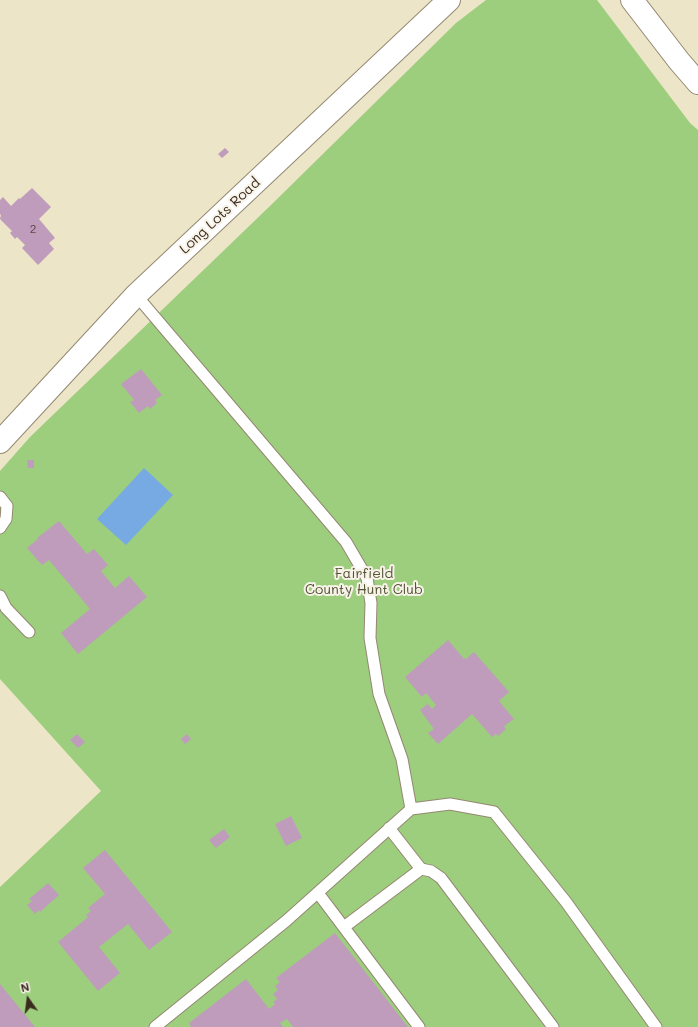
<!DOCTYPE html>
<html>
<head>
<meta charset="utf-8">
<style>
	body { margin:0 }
	#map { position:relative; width:698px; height:1027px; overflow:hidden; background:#ece5c7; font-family:Mali,sans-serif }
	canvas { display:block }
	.north { position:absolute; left:8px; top:979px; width:40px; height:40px; -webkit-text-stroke:3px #f7f3e8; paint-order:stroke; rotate:346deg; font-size:11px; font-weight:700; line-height:16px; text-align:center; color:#3b2a1e }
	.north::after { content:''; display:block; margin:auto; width:14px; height:18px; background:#3b2a1e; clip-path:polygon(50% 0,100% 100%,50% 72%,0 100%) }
</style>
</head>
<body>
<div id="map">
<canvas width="698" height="1027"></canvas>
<div class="north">N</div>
</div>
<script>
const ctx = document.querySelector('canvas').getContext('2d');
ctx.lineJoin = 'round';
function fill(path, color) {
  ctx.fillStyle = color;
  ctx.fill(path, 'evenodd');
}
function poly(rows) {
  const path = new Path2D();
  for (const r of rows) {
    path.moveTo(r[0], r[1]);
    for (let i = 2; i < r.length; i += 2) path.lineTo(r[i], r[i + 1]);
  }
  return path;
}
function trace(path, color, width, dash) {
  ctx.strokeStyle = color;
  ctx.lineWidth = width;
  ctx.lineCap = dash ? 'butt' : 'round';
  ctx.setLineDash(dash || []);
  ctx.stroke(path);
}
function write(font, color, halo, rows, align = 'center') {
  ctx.font = font + ' Mali,sans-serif';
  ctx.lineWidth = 4;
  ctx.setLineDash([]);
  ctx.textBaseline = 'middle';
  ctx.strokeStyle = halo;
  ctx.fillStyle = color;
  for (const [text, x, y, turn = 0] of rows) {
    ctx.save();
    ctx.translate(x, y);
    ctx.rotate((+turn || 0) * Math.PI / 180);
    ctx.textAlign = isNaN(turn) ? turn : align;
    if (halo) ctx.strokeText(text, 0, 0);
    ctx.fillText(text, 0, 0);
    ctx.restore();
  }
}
fill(poly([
	[486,0,597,0,690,123,698,130,698,1027,0,1027,0,887,101,791,0,679,0,471,30,437,271,205,456,23]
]), '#9dce7e');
fill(poly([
	[144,468,173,495,126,545,97,519]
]), '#77aae3');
fill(poly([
	[225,148,229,152,222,158,218,154],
	[32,188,51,207,39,219,55,238,49,243,54,249,38,265,22,248,25,245,17,237,15,239,10,233,12,231,0,219,1,215,0,214,0,200,3,197,11,206,19,198,20,199],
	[141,369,162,395,155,400,157,403,150,409,148,406,139,413,130,402,134,400,121,384],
	[27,460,34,460,34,468,28,468],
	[59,521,87,554,94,549,108,565,101,571,115,588,129,576,147,597,78,654,61,633,90,609,49,560,42,565,27,548,38,539,37,538],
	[448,640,464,659,465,658,466,659,474,652,509,692,499,701,514,719,504,726,506,729,498,736,496,734,492,737,472,714,438,744,428,733,434,729,420,710,428,704,432,709,436,705,426,693,422,697,405,677],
	[77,734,85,742,78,748,70,740],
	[187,734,191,739,185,744,181,739],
	[291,816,302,838,286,846,275,824],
	[224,829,230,837,216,848,209,840],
	[105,850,172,932,149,950,128,924,99,947,120,973,98,991,58,942,88,917,86,915,91,911,88,908,105,894,83,868],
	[48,883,59,895,40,912,39,910,35,914,27,905,32,901,29,899],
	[335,933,408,1027,293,1027,287,1019,280,1023,283,1027,191,1027,189,1023,246,979,269,1009,275,1004,273,1002,277,999,273,994,278,990,275,986,280,982,276,978],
	[0,984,35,1027,0,1027]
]), '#bf9cbc');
const lane = poly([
	[136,295,346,542,367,578,371,603,370,638,379,694,402,759,411,809],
	[0,497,7,506,6,519,0,528],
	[0,596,6,608,29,632],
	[389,828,421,869,431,871,441,878,553,1027],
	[318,893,419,1027],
	[344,927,421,869],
	[155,1027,286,921,411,809,450,804,494,812,566,902,656,1027]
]);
const street = poly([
	[632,0,679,61,698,83]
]);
const secondary = poly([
	[0,442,136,295,449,0]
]);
trace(lane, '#948872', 13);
trace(street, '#948872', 24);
trace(secondary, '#948872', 24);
trace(lane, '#fff', 11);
trace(street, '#fff', 22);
trace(secondary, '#fff', 22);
write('12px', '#5c4646', null, [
	["2",33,229]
]);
write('14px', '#3b2a1e', '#f7f3e8', [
	["Long Lots Road",220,216,-43]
]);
write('14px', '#545336', '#f7f3e8', [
	["Fairfield",364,574],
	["County Hunt Club",364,590]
]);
</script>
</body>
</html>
